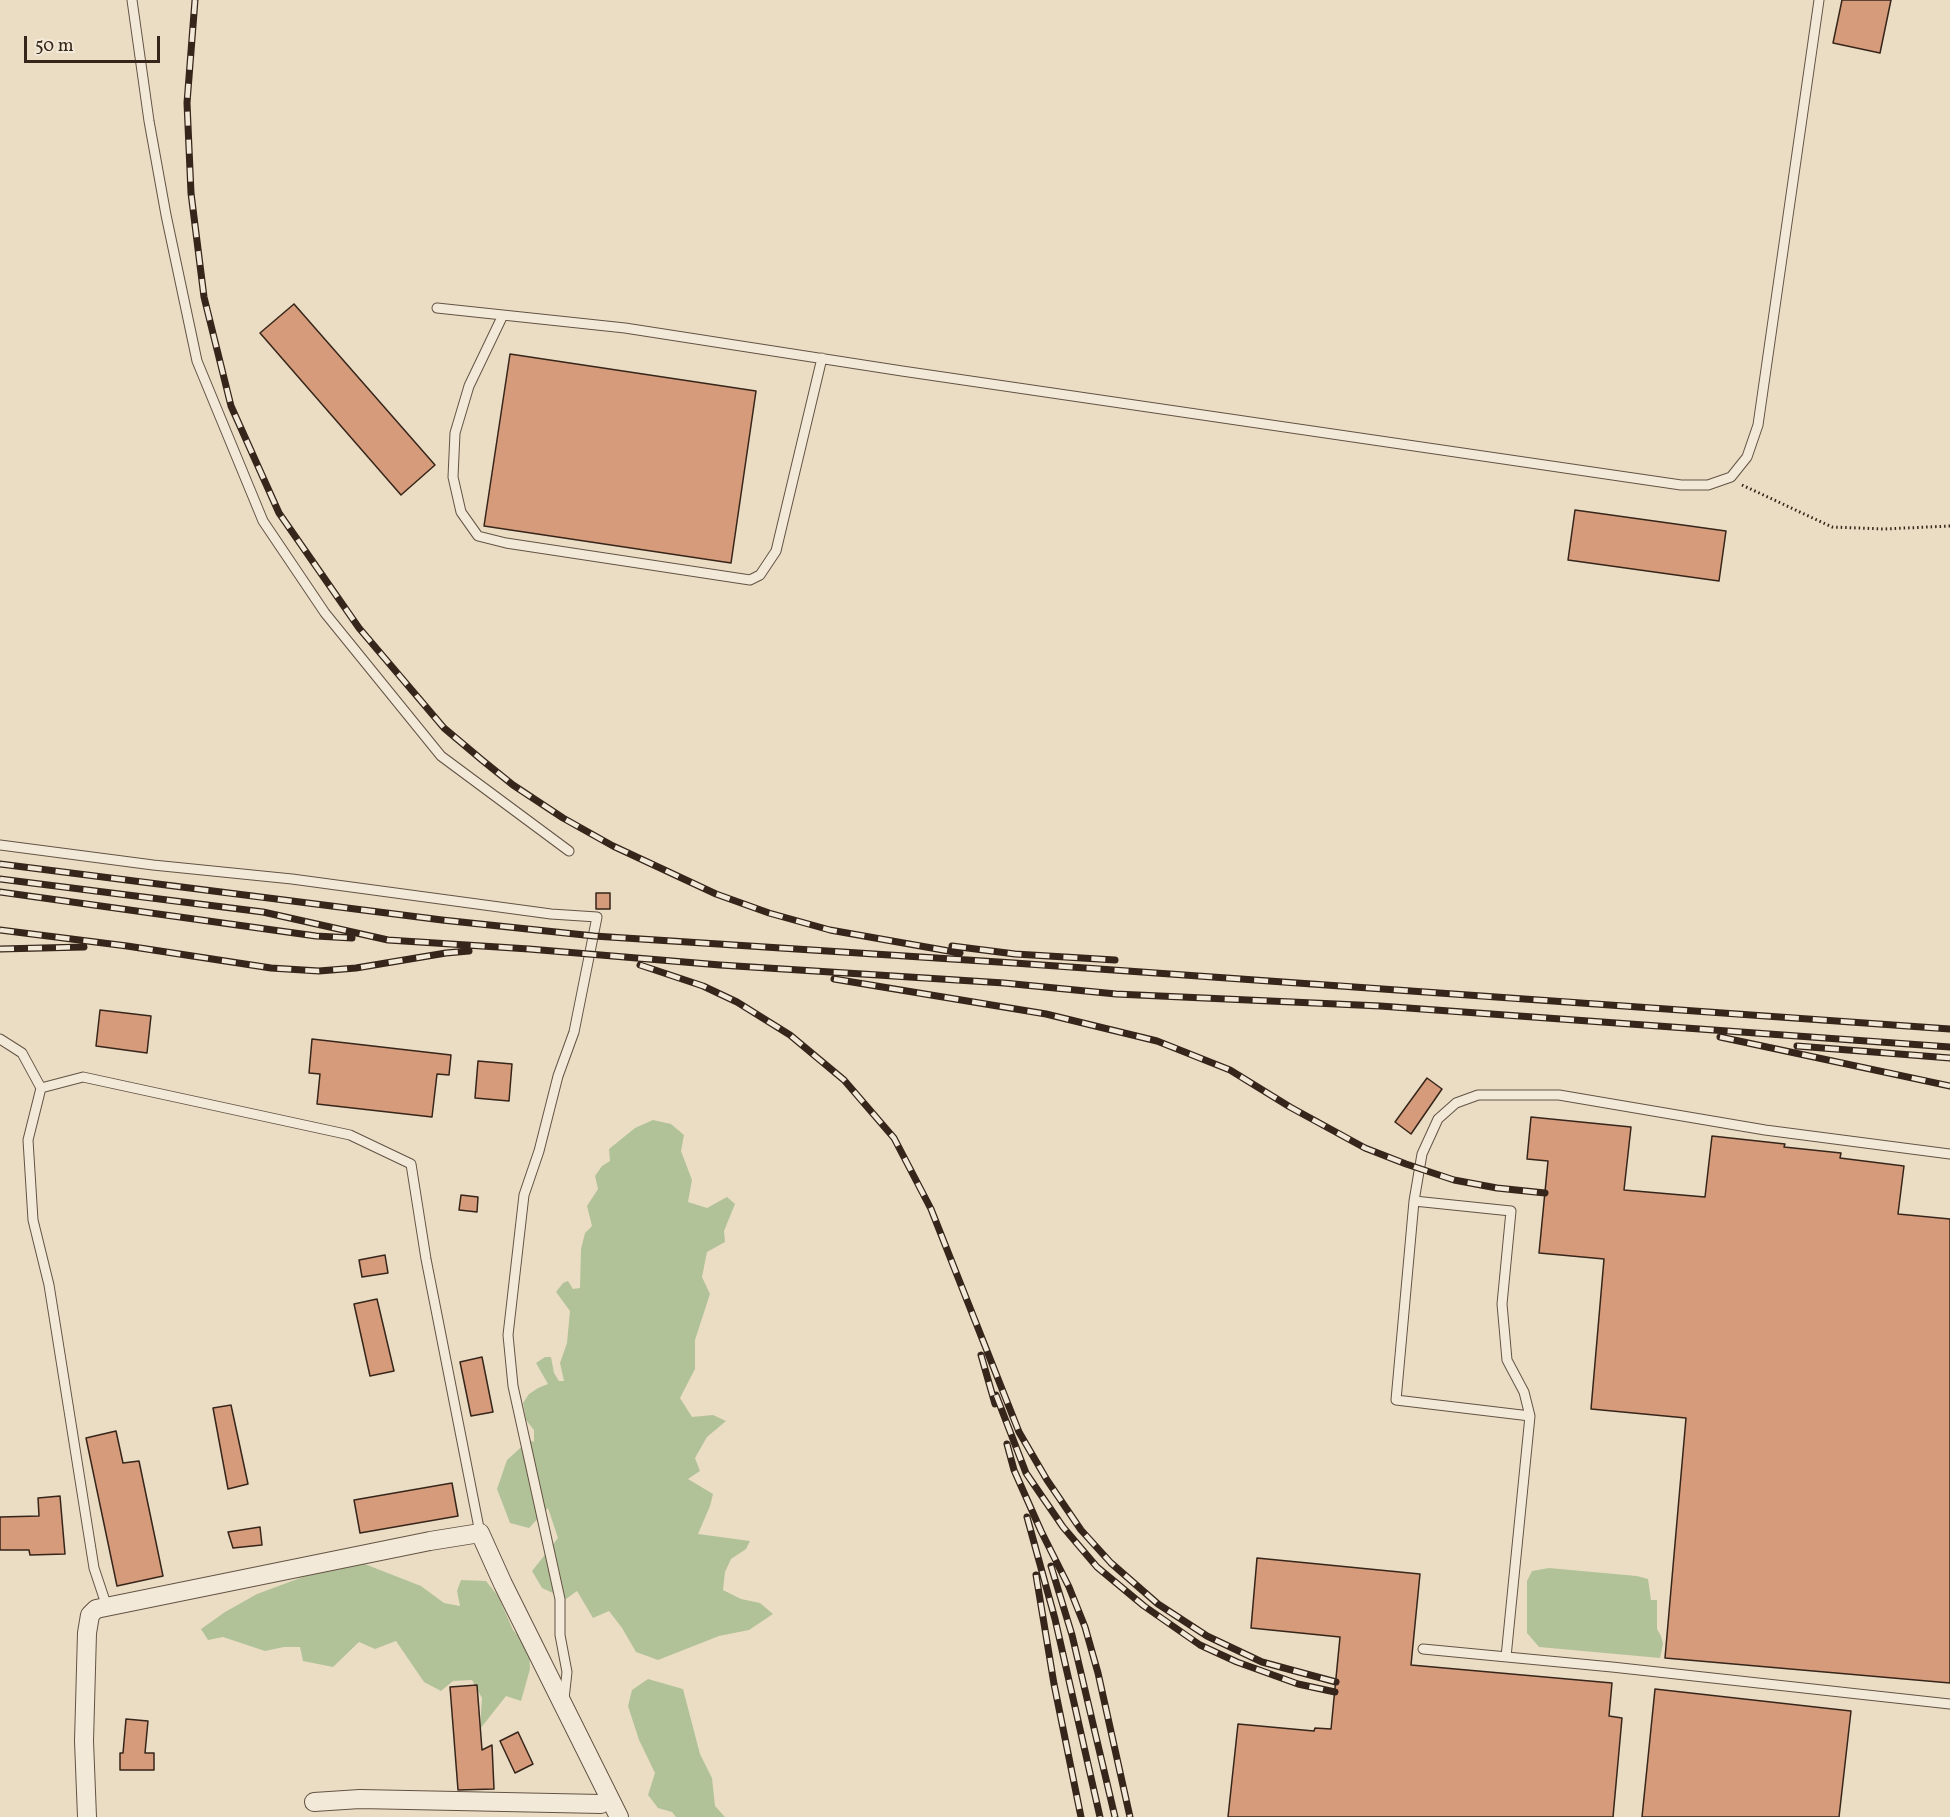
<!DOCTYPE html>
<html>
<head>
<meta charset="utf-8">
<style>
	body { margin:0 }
	#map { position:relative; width:1950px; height:1817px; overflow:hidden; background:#ebddc4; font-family:Vollkorn,serif }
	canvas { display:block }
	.scale { position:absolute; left:24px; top:36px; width:136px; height:27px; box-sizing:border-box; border:3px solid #36251a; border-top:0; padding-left:8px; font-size:18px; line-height:21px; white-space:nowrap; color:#36251a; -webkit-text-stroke:4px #f2e9d9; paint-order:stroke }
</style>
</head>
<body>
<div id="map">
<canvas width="1950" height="1817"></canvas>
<div class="scale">50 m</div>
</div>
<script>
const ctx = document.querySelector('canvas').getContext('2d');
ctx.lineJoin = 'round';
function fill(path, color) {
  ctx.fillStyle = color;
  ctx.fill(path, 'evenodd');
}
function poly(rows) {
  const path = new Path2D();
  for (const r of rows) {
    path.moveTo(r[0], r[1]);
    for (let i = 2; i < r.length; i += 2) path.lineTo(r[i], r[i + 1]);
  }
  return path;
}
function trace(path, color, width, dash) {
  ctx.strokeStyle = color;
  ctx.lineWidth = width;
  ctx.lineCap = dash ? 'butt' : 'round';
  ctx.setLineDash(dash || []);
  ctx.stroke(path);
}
fill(poly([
	[653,1120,671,1124,684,1135,681,1151,692,1180,688,1202,707,1208,727,1197,735,1204,724,1231,725,1242,707,1252,702,1277,710,1294,695,1340,695,1369,680,1398,692,1417,713,1415,726,1421,707,1437,695,1458,700,1471,688,1479,713,1494,710,1506,698,1534,750,1541,746,1549,731,1559,725,1572,723,1590,741,1599,760,1603,773,1614,749,1630,719,1636,658,1660,636,1652,622,1628,609,1611,593,1618,577,1591,566,1599,542,1588,532,1571,558,1538,548,1508,529,1528,510,1523,497,1489,507,1460,529,1440,534,1442,534,1430,526,1420,523,1403,529,1394,538,1388,548,1384,536,1363,545,1357,551,1357,554,1373,559,1381,564,1381,560,1363,567,1343,570,1311,556,1292,563,1283,568,1281,573,1289,580,1288,581,1249,585,1233,592,1226,587,1206,598,1189,595,1176,602,1166,610,1161,609,1149,635,1128],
	[362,1563,421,1586,444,1603,460,1606,457,1591,461,1580,486,1581,498,1596,513,1630,529,1648,530,1669,521,1701,506,1696,480,1729,482,1698,472,1680,453,1681,441,1691,424,1682,396,1641,375,1649,359,1642,333,1667,303,1661,300,1647,284,1647,265,1651,223,1637,208,1640,201,1629,225,1612,257,1594,319,1571],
	[1549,1568,1637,1576,1648,1579,1651,1600,1657,1600,1657,1629,1661,1636,1663,1644,1660,1658,1539,1647,1527,1633,1527,1581,1532,1571],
	[648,1679,683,1689,700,1754,712,1778,715,1806,725,1817,676,1817,672,1812,658,1808,648,1795,655,1773,639,1740,628,1706,632,1690]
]), '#b2c298');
const building = poly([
	[1842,0,1891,0,1880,53,1833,43,1842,0],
	[294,304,435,465,401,495,260,333,294,304],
	[510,354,756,391,731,563,484,526,510,354],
	[1575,510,1726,531,1719,581,1568,560,1575,510],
	[596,893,610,893,610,909,596,909,596,893],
	[100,1010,151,1016,147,1053,96,1046,100,1010],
	[312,1039,451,1055,449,1075,437,1074,432,1117,317,1104,320,1074,309,1073,312,1039],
	[478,1061,512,1064,509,1101,475,1098,478,1061],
	[1427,1078,1442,1089,1411,1134,1395,1122,1427,1078],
	[1531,1117,1631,1127,1624,1190,1705,1197,1712,1136,1785,1144,1784,1147,1841,1153,1840,1158,1904,1166,1898,1214,1950,1219,1950,1683,1665,1658,1686,1418,1591,1409,1604,1259,1539,1253,1548,1161,1527,1159,1531,1117],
	[461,1195,478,1197,477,1212,459,1210,461,1195],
	[385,1255,388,1273,362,1277,359,1260,385,1255],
	[377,1299,394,1371,370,1376,354,1304,377,1299],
	[482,1357,493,1412,471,1416,460,1362,482,1357],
	[231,1405,248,1484,228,1489,213,1408,231,1405],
	[116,1431,123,1463,139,1461,163,1576,117,1586,86,1438,116,1431],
	[452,1483,458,1516,360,1533,354,1500,452,1483],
	[60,1496,65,1554,30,1555,29,1550,0,1550,0,1517,39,1516,38,1498,60,1496],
	[260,1527,262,1545,233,1548,228,1532,260,1527],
	[1257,1558,1420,1574,1411,1665,1612,1683,1609,1716,1622,1718,1613,1817,1228,1817,1238,1724,1314,1731,1315,1728,1331,1729,1340,1637,1251,1628,1257,1558],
	[477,1685,482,1750,492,1745,494,1789,458,1790,450,1687,477,1685],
	[1655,1689,1851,1711,1839,1817,1642,1817,1655,1689],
	[126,1719,148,1721,145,1753,154,1753,154,1770,120,1770,120,1753,123,1753,126,1719],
	[518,1732,533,1764,515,1773,500,1741,518,1732]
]);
fill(building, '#d59b7b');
trace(building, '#36251a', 1.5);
const service = poly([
	[132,0,149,121,166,215,197,361,263,521,325,613,441,756,569,851],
	[437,308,625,328,902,371,1681,485,1708,485,1731,477,1747,457,1758,425,1819,0],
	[503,315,469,386,455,433,453,477,461,512,478,536,506,543,750,580,760,575,776,551,822,358],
	[0,845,153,865,292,879,551,914,597,917,574,1032,558,1076,539,1151,524,1195,508,1335,513,1386,560,1599,560,1635,567,1672,564,1699],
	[0,1039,22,1053,41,1088,28,1140,33,1220,49,1285,94,1568,107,1607],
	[41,1088,83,1077,350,1135,411,1164,426,1259,480,1533],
	[1414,1201,1396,1400,1530,1416],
	[1423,1649,1612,1667,1950,1704],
	[1506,1657,1530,1416,1524,1392,1507,1360,1502,1304,1511,1211,1414,1201,1422,1154,1438,1119,1456,1103,1478,1095,1559,1095,1765,1130,1950,1154]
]);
const minor = poly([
	[314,1802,360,1799,601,1804,609,1797],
	[87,1817,84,1741,87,1633,90,1615,96,1609,430,1541,480,1533,503,1584,619,1817]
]);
trace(service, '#635344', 11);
trace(minor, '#635344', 20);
trace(poly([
	[1742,485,1832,527,1884,529,1950,526]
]), '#36251a', 3, [1.5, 3]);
trace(service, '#f2e9d9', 9);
trace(minor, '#f2e9d9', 18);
const rail = poly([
	[195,0,187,103,191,193,204,297,231,406,279,513,359,628,444,728,482,760,513,785,563,818,613,846,716,894,769,913,830,930,960,953],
	[0,864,442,920,594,936,1014,963,1950,1029],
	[0,879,263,912,388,940,529,949,720,965,1004,983,1116,994,1380,1006,1950,1047],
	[0,892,316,936,352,938],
	[0,930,127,946,271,968,319,971,356,968,446,953,469,951],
	[952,946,1015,954,1115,960],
	[0,949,84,947],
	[640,965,703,986,737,1002,790,1035,844,1080,894,1138,931,1209,1019,1432,1047,1480,1081,1530,1111,1563,1158,1604,1207,1636,1262,1662,1336,1682],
	[834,979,1046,1014,1157,1041,1230,1070,1290,1107,1365,1148,1406,1164,1454,1180,1497,1188,1545,1193],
	[1720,1037,1950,1086],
	[1797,1046,1950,1058],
	[981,1355,995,1404],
	[996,1395,1026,1473,1063,1527,1097,1567,1144,1606,1200,1645,1237,1662,1298,1684,1335,1692],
	[1007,1444,1014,1470,1041,1531,1069,1587,1085,1627,1098,1673,1130,1817],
	[1027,1517,1055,1619,1100,1817],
	[1051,1566,1072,1635,1115,1817],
	[1036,1575,1054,1684,1081,1817]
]);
trace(rail, '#36251a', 7);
trace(rail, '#f2e9d9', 4.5, [14]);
</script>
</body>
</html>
